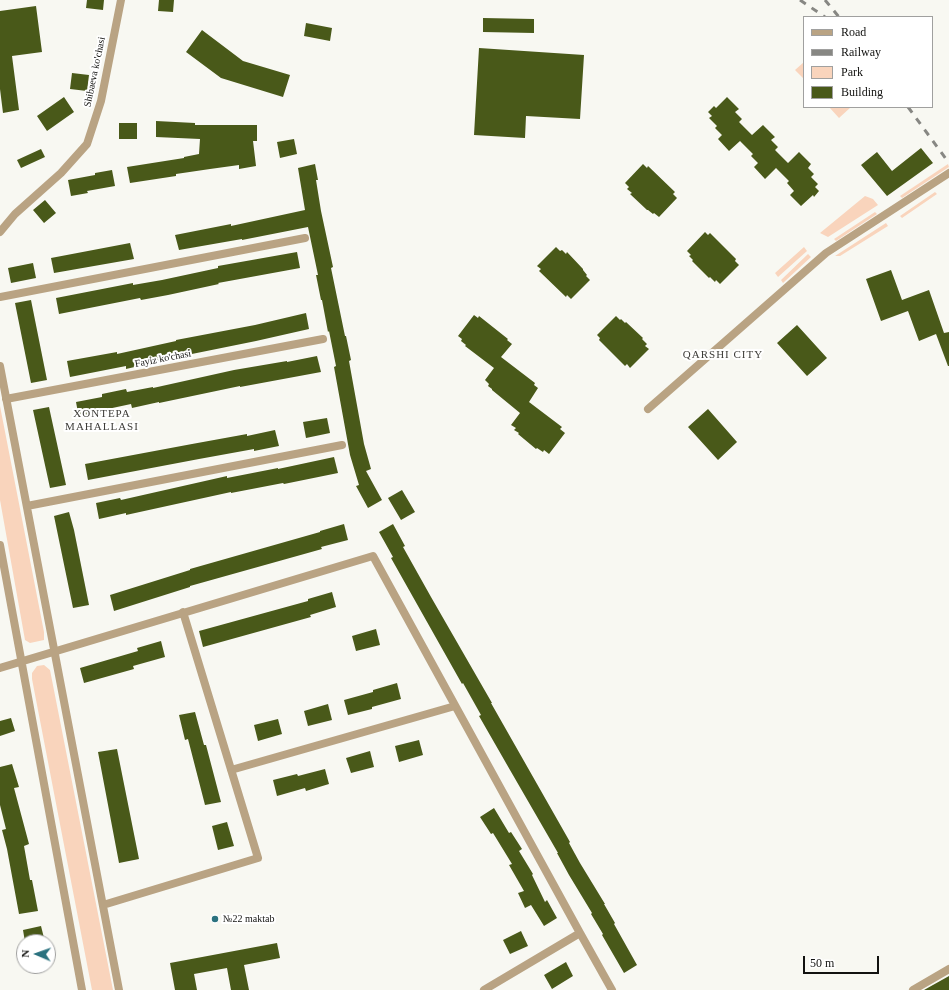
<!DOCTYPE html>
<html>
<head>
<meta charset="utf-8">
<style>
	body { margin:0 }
	#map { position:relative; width:949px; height:990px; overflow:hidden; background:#f8f8f2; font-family:"Times New Roman",serif }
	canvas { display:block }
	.legend { position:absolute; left:803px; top:16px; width:130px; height:92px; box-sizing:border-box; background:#fff; border:1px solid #a0a09f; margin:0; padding:5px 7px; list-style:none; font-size:12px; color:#121210 }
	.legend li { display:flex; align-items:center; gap:8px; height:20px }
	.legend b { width:20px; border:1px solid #a0a09f }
	.north { position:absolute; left:16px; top:934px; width:40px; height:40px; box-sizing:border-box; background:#fff; border:1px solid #a0a09f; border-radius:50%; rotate:272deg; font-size:11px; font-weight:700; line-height:16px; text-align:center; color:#121210 }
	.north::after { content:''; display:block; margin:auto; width:14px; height:18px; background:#2b727f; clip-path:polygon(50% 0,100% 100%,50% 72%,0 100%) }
	.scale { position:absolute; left:803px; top:956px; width:76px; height:18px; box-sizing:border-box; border:2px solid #121210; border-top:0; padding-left:5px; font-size:12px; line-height:14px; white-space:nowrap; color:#121210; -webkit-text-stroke:3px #fff; paint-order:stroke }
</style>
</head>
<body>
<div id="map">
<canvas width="949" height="990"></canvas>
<ul class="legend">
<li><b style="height:5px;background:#b9a383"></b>Road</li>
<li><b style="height:5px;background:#878783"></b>Railway</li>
<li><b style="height:11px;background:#f9d4bc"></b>Park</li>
<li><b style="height:11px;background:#495919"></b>Building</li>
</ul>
<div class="north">N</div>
<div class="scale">50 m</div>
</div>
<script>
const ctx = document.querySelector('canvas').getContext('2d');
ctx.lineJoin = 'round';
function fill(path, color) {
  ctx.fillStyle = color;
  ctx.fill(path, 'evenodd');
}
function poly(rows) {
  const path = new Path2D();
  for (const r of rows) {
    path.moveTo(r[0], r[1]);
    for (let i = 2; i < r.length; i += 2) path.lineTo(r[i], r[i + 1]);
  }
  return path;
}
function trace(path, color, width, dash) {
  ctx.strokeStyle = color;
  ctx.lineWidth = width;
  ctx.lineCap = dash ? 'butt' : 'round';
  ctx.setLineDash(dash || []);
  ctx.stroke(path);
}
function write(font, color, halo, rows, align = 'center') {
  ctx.font = font + ' "Times New Roman",serif';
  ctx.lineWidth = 4;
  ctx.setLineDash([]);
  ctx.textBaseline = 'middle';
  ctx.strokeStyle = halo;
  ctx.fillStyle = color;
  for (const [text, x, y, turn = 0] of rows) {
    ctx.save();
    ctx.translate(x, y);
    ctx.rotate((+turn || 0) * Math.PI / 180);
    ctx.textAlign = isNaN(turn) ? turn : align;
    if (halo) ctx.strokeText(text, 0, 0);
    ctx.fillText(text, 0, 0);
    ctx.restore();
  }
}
fill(poly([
	[804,62,804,79,795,70],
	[829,107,851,107,839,118],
	[948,164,949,167,902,198,900,196],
	[935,192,937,194,902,218,900,216],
	[865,196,873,199,878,205,828,237,820,233],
	[875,212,877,214,836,241,834,239],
	[886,223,888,226,840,256,835,256],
	[804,247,807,251,778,277,775,273],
	[808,254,811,257,783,283,781,280],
	[0,406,44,632,44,640,30,643,25,640,0,500],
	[44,665,50,670,113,990,92,990,32,679,32,673,37,666]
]), '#f9d4bc');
fill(poly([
	[87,0,104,0,103,10,86,8],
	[159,0,174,0,173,12,158,11],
	[36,6,42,52,12,56,19,110,3,113,0,89,0,11],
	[483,18,534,19,534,33,483,32],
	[306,23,332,28,330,41,304,36],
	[202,30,243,61,290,75,283,97,221,78,186,52],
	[479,48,584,55,580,119,526,116,525,138,474,135],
	[72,73,89,75,87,91,70,89],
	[64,97,74,112,47,131,37,116],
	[727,97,739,109,735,112,742,119,739,122,752,135,763,125,775,137,771,140,778,147,775,150,788,163,799,152,811,164,808,168,814,174,811,177,818,184,815,187,819,191,814,197,813,195,801,206,790,195,794,191,787,183,789,181,776,168,765,179,754,167,758,163,751,156,753,154,740,141,729,151,718,139,722,135,715,128,717,126,709,118,712,116,708,112,714,106,716,108],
	[156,121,195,123,195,125,257,125,257,141,253,141,256,166,239,169,239,165,210,169,176,174,176,176,130,183,127,167,184,158,184,157,199,154,200,139,156,137],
	[119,123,137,123,137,139,119,139],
	[294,139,297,154,280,158,277,142],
	[921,148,933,163,887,196,861,165,877,152,892,171],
	[41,149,45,157,21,168,17,160],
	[315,164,318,180,316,180,321,211,333,267,331,268,345,336,346,336,351,360,349,361,364,444,371,469,366,471,382,500,368,508,356,486,359,485,350,455,334,367,336,366,329,331,328,332,322,300,321,300,316,275,318,275,308,227,242,240,242,239,179,250,175,235,231,224,231,226,305,210,298,168],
	[643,164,647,168,648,166,675,192,673,194,677,198,659,217,654,213,653,214,648,210,647,210,630,194,632,193,627,189,629,187,625,183],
	[112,170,115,186,87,191,88,193,71,196,68,180,95,175,95,173],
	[45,200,56,213,44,223,33,210],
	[705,232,708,235,710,233,736,259,735,261,739,265,720,284,716,280,715,282,710,277,709,278,692,261,693,260,689,256,691,255,687,251],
	[130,243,134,259,54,273,51,258],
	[556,247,560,251,562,250,566,254,567,252,583,269,583,270,587,275,586,276,590,280,571,299,567,295,566,297,539,271,541,269,537,266],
	[297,252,300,268,218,283,219,284,168,295,141,300,140,298,59,314,56,298,133,283,133,285,162,280,218,268,218,266],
	[33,263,36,278,11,283,8,268],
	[891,270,902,300,929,290,944,333,949,332,949,366,948,366,936,334,919,341,908,311,881,321,866,279],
	[31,300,47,380,31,383,15,303],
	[306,313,309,329,256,341,177,357,126,369,126,366,70,377,67,361,117,352,117,354,176,341,176,340,255,325],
	[474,315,478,318,479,316,508,339,507,340,512,344,501,357,535,383,534,385,538,388,529,402,562,427,560,429,565,433,549,454,544,450,543,452,537,448,536,449,518,434,519,433,514,430,516,428,511,425,520,413,492,390,492,389,488,386,489,384,485,380,494,368,465,346,466,345,461,341,462,339,458,336],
	[616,316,620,320,621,319,625,323,626,322,643,338,642,339,647,344,645,346,649,349,630,368,627,364,625,366,599,340,600,338,597,335],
	[797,325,827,358,807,376,777,343],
	[317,356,321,372,240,387,240,386,159,403,159,402,132,408,131,404,103,410,104,413,79,418,76,402,102,397,102,394,126,389,127,392,153,387,153,388,234,370,287,361,287,362],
	[49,407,66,485,50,488,33,410],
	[708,409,737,442,718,460,688,427],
	[327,418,330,433,306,438,303,422],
	[275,430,279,446,254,451,254,449,199,459,88,480,85,464,192,444,247,434,247,436],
	[334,457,338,473,284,484,283,483,231,493,231,492,126,515,126,513,99,519,96,503,120,498,121,500,227,476,227,478,278,468,278,469],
	[402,490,415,512,401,520,388,498],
	[69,512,74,530,89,605,73,608,54,516],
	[344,524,348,540,321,547,322,549,190,586,190,587,114,611,110,595,190,570,190,569,320,532,320,531],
	[393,524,405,546,403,547,431,597,492,703,491,703,570,842,569,843,580,863,605,904,604,904,615,923,614,924,637,965,624,973,602,935,603,934,591,914,592,913,569,875,557,853,558,853,510,770,479,716,481,715,463,683,462,684,391,558,393,557,379,532],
	[332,592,336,607,310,615,311,617,203,647,199,631,308,601,308,599],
	[376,629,380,645,356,651,352,636],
	[161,641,165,657,133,666,134,669,84,683,80,668,138,651,137,648],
	[397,683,401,699,372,707,372,709,348,715,344,700,373,692,373,690],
	[328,704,332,720,308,726,304,711],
	[195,712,204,745,206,745,221,802,205,805,188,739,185,740,179,715],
	[11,718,15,731,0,736,0,721],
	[278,719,282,734,258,741,254,725],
	[419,740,423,755,399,762,395,746],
	[117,749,139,859,119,863,98,752],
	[370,751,374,767,351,773,346,758],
	[12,764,19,787,14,788,29,844,24,846,30,880,32,880,38,911,19,914,7,849,2,830,6,829,0,805,0,767],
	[325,769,329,784,306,791,305,788,277,796,273,780,297,774,298,776],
	[494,808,509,833,511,832,522,849,519,851,533,874,532,875,545,902,547,900,557,918,544,926,531,905,525,908,518,893,524,891,509,865,512,864,493,833,491,834,480,817],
	[227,822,234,846,218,850,212,826],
	[41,926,45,942,25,942,23,930],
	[521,931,528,946,510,954,503,940],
	[277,943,280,958,244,965,249,990,231,990,227,968,194,974,197,990,175,990,170,963],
	[566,962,573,976,552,989,544,975],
	[949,976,949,990,924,990]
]), '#495919');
trace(poly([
	[0,232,15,214,61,173,87,144,101,101,121,0],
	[0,297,305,238],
	[0,366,119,990],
	[6,399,323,339],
	[648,409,826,253,949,173],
	[27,506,342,445],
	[0,545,82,990],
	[0,668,373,556,580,933,612,990],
	[231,770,455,706],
	[103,905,258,858,183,612],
	[484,990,580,933],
	[913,990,949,969]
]), '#b9a383', 8);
trace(poly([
	[800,0,825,17],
	[825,0,839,17],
	[908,107,949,163]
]), '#878783', 3, [7, 7]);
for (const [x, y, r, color] of [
	[215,919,4,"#2b727f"]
]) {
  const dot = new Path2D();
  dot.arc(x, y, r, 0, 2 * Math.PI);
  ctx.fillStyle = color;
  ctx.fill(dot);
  trace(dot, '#fff', 1.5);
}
write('10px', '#121210', '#fff', [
	["Shibaeva ko'chasi",95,72,-78],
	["Fayiz ko'chasi",163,359,-11]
]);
write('10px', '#121210', '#fff', [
	["№22 maktab",223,919]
], 'left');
ctx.letterSpacing = '1px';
write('11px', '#3d3c38', '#fff', [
	["QARSHI CITY",723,355],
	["XONTEPA",102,414],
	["MAHALLASI",102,427]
]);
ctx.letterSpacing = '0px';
</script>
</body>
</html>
